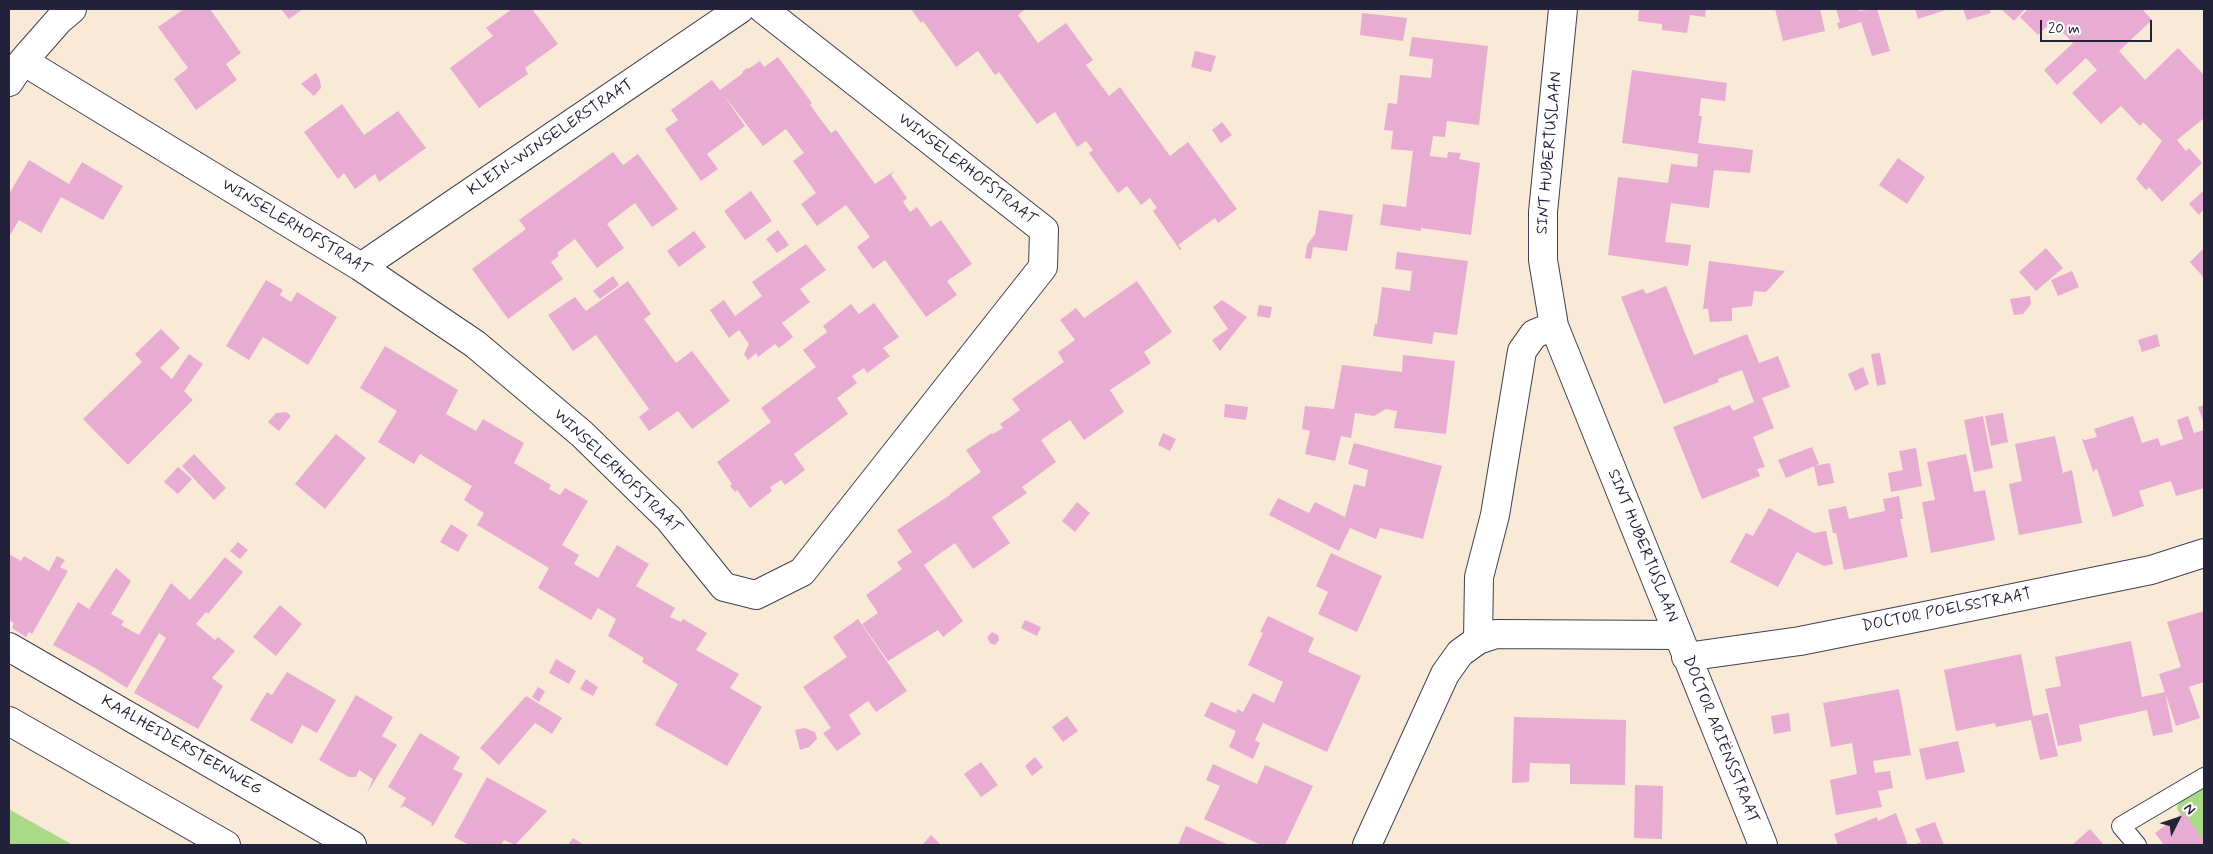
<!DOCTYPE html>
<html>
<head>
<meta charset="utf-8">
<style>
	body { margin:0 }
	#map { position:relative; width:2213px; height:854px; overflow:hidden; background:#f8ead7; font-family:Mynerve,sans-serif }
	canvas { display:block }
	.frame { position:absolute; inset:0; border:10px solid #22223b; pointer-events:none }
	.north { position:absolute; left:2153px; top:794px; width:50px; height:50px; -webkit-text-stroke:4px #fff; paint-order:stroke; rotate:49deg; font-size:14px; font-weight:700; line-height:20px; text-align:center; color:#22223b }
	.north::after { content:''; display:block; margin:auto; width:18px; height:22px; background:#22223b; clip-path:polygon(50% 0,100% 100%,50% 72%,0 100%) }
	.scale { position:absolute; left:2040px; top:20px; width:112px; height:22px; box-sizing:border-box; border:2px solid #22223b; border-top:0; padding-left:6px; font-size:15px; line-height:18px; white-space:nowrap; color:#22223b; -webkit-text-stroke:4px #fff; paint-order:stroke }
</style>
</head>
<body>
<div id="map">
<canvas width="2213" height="854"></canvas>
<div class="frame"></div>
<div class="north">N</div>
<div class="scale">20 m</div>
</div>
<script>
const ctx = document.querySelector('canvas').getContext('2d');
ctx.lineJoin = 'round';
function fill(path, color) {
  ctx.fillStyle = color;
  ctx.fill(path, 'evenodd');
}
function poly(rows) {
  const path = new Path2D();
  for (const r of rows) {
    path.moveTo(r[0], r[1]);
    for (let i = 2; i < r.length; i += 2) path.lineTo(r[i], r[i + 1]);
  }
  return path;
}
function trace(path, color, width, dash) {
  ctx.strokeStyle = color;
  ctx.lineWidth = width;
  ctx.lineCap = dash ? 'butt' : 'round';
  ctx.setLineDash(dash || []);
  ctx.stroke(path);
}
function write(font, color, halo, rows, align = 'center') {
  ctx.font = font + ' Mynerve,sans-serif';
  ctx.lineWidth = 5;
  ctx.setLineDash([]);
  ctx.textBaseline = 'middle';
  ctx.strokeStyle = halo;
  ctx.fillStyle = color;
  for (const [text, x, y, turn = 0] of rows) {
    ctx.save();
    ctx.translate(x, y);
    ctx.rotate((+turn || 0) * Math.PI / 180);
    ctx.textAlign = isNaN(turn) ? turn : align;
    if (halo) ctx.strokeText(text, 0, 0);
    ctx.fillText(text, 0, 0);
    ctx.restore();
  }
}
fill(poly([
	[2204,784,2204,841,2178,811,2177,807,2179,800],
	[9,809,14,812,73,845,9,845]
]), '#aada88');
fill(poly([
	[184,9,210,9,241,53,226,64,237,80,196,110,174,79,188,68,158,27],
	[281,9,303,9,289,19],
	[512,9,532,9,558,44,525,68,528,74,479,108,450,68,493,36,486,28],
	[911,9,1023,9,1024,10,1018,15,1038,43,1066,23,1093,60,1086,65,1109,96,1120,87,1170,156,1188,142,1237,209,1218,223,1215,218,1178,245,1182,249,1180,250,1153,211,1157,208,1150,198,1141,205,1127,186,1118,193,1089,153,1093,150,1086,141,1077,147,1055,112,1037,124,999,72,995,75,978,51,956,67,923,21,921,23],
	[1639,9,1706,9,1705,17,1690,15,1687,33,1662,30,1662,24,1638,21],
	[1775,9,1820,9,1825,31,1783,41],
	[1836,9,1859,9,1859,11,1877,9,1890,51,1872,56,1861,22,1839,29,1837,23,1840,22],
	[1915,9,1949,9,1918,19],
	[1963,9,1990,9,1991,13,1967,20],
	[2001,9,2025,9,2014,21],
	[2028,9,2142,9,2152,20,2119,51,2145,80,2178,48,2204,75,2204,118,2177,140,2186,151,2189,148,2202,163,2162,202,2149,187,2146,190,2136,179,2162,141,2143,122,2140,126,2121,106,2101,124,2072,93,2097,70,2086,58,2057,85,2044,70,2073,43,2052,21,2038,35,2020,17],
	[1362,13,1407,18,1403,41,1360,35],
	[1412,37,1488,46,1479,125,1447,121,1445,137,1433,136,1430,156,1447,158,1448,152,1461,153,1459,159,1480,163,1471,235,1421,228,1421,231,1380,225,1383,204,1406,207,1413,151,1391,149,1393,131,1384,130,1388,103,1397,104,1400,75,1431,78,1433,59,1409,56],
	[1195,51,1216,56,1211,72,1191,67],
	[778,57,812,103,810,105,831,133,836,130,875,184,894,171,891,175,907,198,903,202,910,212,917,207,931,227,941,220,972,264,947,281,957,295,926,317,885,260,873,269,857,247,870,237,846,205,817,226,801,204,816,193,793,161,804,153,786,129,763,146,723,94,745,126,707,154,718,169,701,181,665,129,678,120,671,110,712,80,720,90,743,73,742,72,747,68,748,69,760,61,764,67],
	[1632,70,1727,83,1725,101,1701,98,1699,116,1702,116,1698,143,1753,150,1750,173,1714,170,1709,208,1671,203,1665,242,1691,245,1688,266,1608,255,1618,177,1668,183,1671,164,1697,167,1698,154,1622,143],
	[316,73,320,80,321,88,314,96,301,84],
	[342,104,364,135,398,111,426,148,379,182,375,174,355,189,344,173,338,179,304,132],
	[1222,122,1232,135,1221,143,1212,130],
	[613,152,623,165,638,154,678,209,652,227,635,203,607,224,624,248,597,268,575,239,557,253,559,256,551,262,563,279,508,319,472,269,526,229,519,220],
	[1898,158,1925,177,1907,204,1879,185],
	[29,160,69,184,82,162,123,186,103,220,61,197,41,233,19,220,9,237,9,194],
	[2204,190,2204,209,2199,215,2189,204],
	[751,191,772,221,745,240,724,211],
	[1319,210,1353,215,1347,251,1313,247,1311,259,1305,258,1307,245,1315,234],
	[778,230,789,245,777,253,766,239],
	[694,231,706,247,679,267,667,251],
	[806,244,826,270,800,289,810,302,782,323,793,337,779,348,775,344,758,357,756,353,748,360,744,354,749,344,739,330,729,338,710,310,724,300,735,316,762,296,752,282],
	[2046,248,2063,268,2036,291,2019,272],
	[2204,248,2204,278,2190,262],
	[1397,252,1468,261,1457,335,1434,332,1432,344,1373,336,1375,324,1377,324,1382,287,1410,291,1412,271,1395,269],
	[1709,261,1756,267,1785,271,1766,292,1754,291,1752,306,1732,308,1732,321,1710,322,1708,309,1703,309],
	[2072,271,2079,287,2058,296,2051,280],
	[613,276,619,285,600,299,593,291],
	[266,280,283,290,280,295,291,302,297,292,337,317,308,365,263,337,249,360,226,346],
	[628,281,651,314,644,319,676,363,692,351,730,401,692,429,678,411,649,431,639,417,649,409,596,335,573,351,548,315,575,297,586,311],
	[1137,281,1172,332,1144,352,1151,363,1110,390,1124,412,1084,440,1070,420,1041,440,1056,462,1022,487,1027,493,992,517,1010,543,973,569,955,543,924,565,963,621,943,637,938,630,888,661,862,624,878,613,866,595,902,569,897,562,912,552,897,530,950,495,950,494,981,472,966,450,992,433,993,434,1003,428,1000,424,1020,410,1012,399,1064,362,1058,352,1075,340,1060,320,1076,308,1084,318],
	[1666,286,1694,355,1747,334,1759,363,1778,356,1790,387,1762,398,1774,428,1753,437,1765,467,1757,469,1760,476,1702,499,1673,427,1730,405,1733,411,1754,402,1742,370,1718,379,1719,382,1664,404,1621,297,1643,289,1646,294],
	[2030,296,2031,304,2023,314,2014,315,2010,299],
	[1222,300,1247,317,1220,351,1212,340,1228,329,1213,307],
	[874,303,899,337,883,348,890,356,867,373,864,368,852,376,857,383,837,398,848,414,794,454,805,470,785,485,781,480,770,487,772,491,750,508,737,490,735,492,730,486,732,484,717,462,771,422,761,408,816,367,803,350,827,332,823,326,851,304,859,314],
	[1259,305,1272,307,1270,318,1257,316],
	[161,329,180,348,160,368,172,379,189,354,203,364,184,391,193,400,128,465,83,419,142,362,135,354],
	[2157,334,2160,346,2142,352,2138,340],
	[385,346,458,390,446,414,476,431,483,419,524,443,514,463,551,485,549,489,560,495,565,488,588,501,562,545,579,555,574,564,598,578,617,545,649,564,636,586,675,608,670,617,681,622,683,619,707,633,696,650,739,674,730,688,762,707,727,766,655,725,678,684,642,662,644,658,608,636,616,619,598,608,591,620,538,588,549,568,477,525,484,513,464,500,472,486,420,454,414,464,378,442,397,411,360,388],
	[1880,353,1886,384,1877,386,1871,354],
	[1403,355,1455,361,1446,434,1394,428,1397,411,1386,409,1374,416,1355,413,1351,438,1341,436,1335,461,1305,454,1310,431,1302,429,1305,406,1334,409,1342,365,1402,372],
	[1863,367,1869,384,1855,391,1848,374],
	[1225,404,1248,407,1246,420,1224,417],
	[2204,405,2204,424,2198,407],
	[286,412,291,416,279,431,268,422,276,413],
	[2003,413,2008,442,1991,446,1985,416],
	[1983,416,1993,468,1974,472,1964,420],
	[2133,416,2142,443,2158,438,2161,446,2183,439,2177,420,2188,416,2194,433,2204,430,2204,488,2176,496,2171,481,2139,491,2144,506,2113,517,2097,469,2094,470,2094,474,2082,439,2085,440,2097,437,2094,429],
	[1163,433,1176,439,1170,451,1158,445],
	[336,434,366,458,325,509,295,484],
	[2055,436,2063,473,2072,470,2082,523,2019,535,2009,484,2022,481,2015,444],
	[1354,443,1442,466,1423,539,1380,528,1376,539,1350,528,1339,551,1269,515,1278,498,1309,513,1315,502,1345,517,1354,484,1365,487,1368,470,1348,464],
	[1812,447,1819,464,1786,478,1778,460],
	[1916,448,1922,486,1891,492,1888,473,1903,470,1899,451],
	[194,454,226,488,214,500,182,466],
	[1966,454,1974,492,1985,490,1995,540,1931,553,1922,502,1935,500,1927,462],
	[1830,463,1834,483,1818,486,1814,466],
	[178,467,192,479,178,494,164,482],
	[1899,496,1903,519,1900,519,1908,557,1844,570,1836,533,1833,533,1828,510,1846,506,1849,519,1885,511,1883,499],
	[1077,502,1090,513,1075,532,1062,521],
	[1769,508,1814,533,1826,531,1833,564,1824,566,1797,552,1778,587,1730,562,1746,533,1753,536],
	[451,524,468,535,458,552,440,542],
	[238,542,248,550,240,559,230,551],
	[1331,553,1382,576,1357,632,1318,614,1328,592,1316,586],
	[9,554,21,561,24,556,49,571,57,556,65,560,60,567,68,571,32,634,29,632,26,637,12,628,14,623,9,620],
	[225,557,243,572,208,614,206,612,196,624,215,640,218,637,235,651,212,678,223,686,198,729,134,693,166,638,159,633,127,688,95,668,53,645,78,602,89,609,116,568,131,581,111,614,124,621,121,625,139,635,171,583,190,600],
	[280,605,302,624,276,656,253,637],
	[2204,611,2204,682,2189,687,2200,718,2176,726,2159,674,2181,667,2167,622],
	[1268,616,1314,638,1308,652,1361,676,1327,752,1263,723,1255,740,1260,743,1253,759,1229,747,1236,731,1204,716,1211,702,1236,713,1237,709,1243,712,1253,693,1274,703,1283,682,1248,665,1263,633,1260,632],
	[858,619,907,691,876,712,868,701,849,715,861,734,837,751,823,733,831,728,803,687,847,657,833,637],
	[1025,620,1041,627,1037,636,1021,628],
	[992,632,998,635,999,640,995,645,990,643,987,637],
	[2131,641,2142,697,2165,692,2173,732,2153,736,2147,710,2079,725,2082,741,2058,746,2045,689,2061,686,2055,657],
	[2021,654,2033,716,2048,713,2058,756,2040,760,2031,720,1996,727,1995,723,1956,731,1944,670],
	[556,659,576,671,569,684,549,673],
	[287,672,336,700,317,733,302,725,292,744,250,720,267,692,272,695],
	[586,679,598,687,593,696,580,689],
	[538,687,545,691,539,702,532,697],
	[1899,689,1911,755,1873,761,1875,773,1890,771,1893,788,1878,791,1882,807,1836,815,1830,780,1857,774,1852,743,1831,747,1823,703],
	[356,695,393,717,382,736,397,745,367,793,373,779,359,770,356,777,349,777,319,760],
	[526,696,562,718,552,734,535,723,499,765,480,748],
	[1789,713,1791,731,1774,734,1771,716],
	[1067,716,1078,731,1063,742,1052,727],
	[1514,717,1626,720,1625,785,1570,784,1570,764,1530,763,1529,782,1512,783],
	[805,728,815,732,817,739,809,747,800,750,795,730],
	[420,733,460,757,453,769,463,774,433,826,431,825,432,823,404,806,400,808,406,798,388,787],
	[1958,741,1965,772,1926,780,1919,749],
	[1035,757,1043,767,1032,776,1025,766],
	[981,762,998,785,981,797,964,774],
	[1213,764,1257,784,1265,765,1313,786,1285,845,1261,845,1204,819,1220,786,1206,780],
	[487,777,547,811,515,845,504,840,501,845,469,845,454,837],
	[1635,785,1663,786,1662,839,1634,838],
	[2184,812,2204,841,2204,845,2164,845,2155,833],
	[1896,813,1908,845,1838,845,1834,834,1877,817,1878,821],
	[1935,822,1944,845,1914,845,1921,842,1915,829],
	[1186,826,1229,845,1178,845],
	[2090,829,2104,845,2072,845],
	[931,835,941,845,922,845],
	[573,838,584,845,568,845]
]), '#e8abd2');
const service = poly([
	[2137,845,2121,826,2204,777]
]);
const minor = poly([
	[1563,9,1543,212,1543,260,1554,326,1763,845],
	[23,61,361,267,475,344,582,434,669,519,724,587,756,595,802,572,1043,267,1044,230,763,9],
	[9,82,23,61,59,20,72,9],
	[361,267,740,9],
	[1478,640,1479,577,1495,515,1522,351,1534,334,1554,326],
	[9,647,352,845],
	[1686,657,1800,641,1920,617,2151,570,2204,553],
	[1367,845,1445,674,1460,653,1478,640,1496,634,1678,635]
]);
const tertiary = poly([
	[9,721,226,845]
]);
trace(service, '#424052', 20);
trace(minor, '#424052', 30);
trace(tertiary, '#424052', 30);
trace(service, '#fff', 18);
trace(minor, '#fff', 28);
trace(tertiary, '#fff', 28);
write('16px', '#22223b', '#fff', [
	["KLEIN-WINSELERSTRAAT",551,138,-34],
	["SINT HUBERTUSLAAN",1550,153,-85],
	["WINSELERHOFSTRAAT",967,170,38],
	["WINSELERHOFSTRAAT",296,228,31],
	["WINSELERHOFSTRAAT",617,472,44],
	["SINT HUBERTUSLAAN",1642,546,68],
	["DOCTOR POELSSTRAAT",1947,611,-11],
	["DOCTOR ARIËNSSTRAAT",1720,740,68],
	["KAALHEIDERSTEENWEG",181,746,30]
]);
</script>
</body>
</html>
